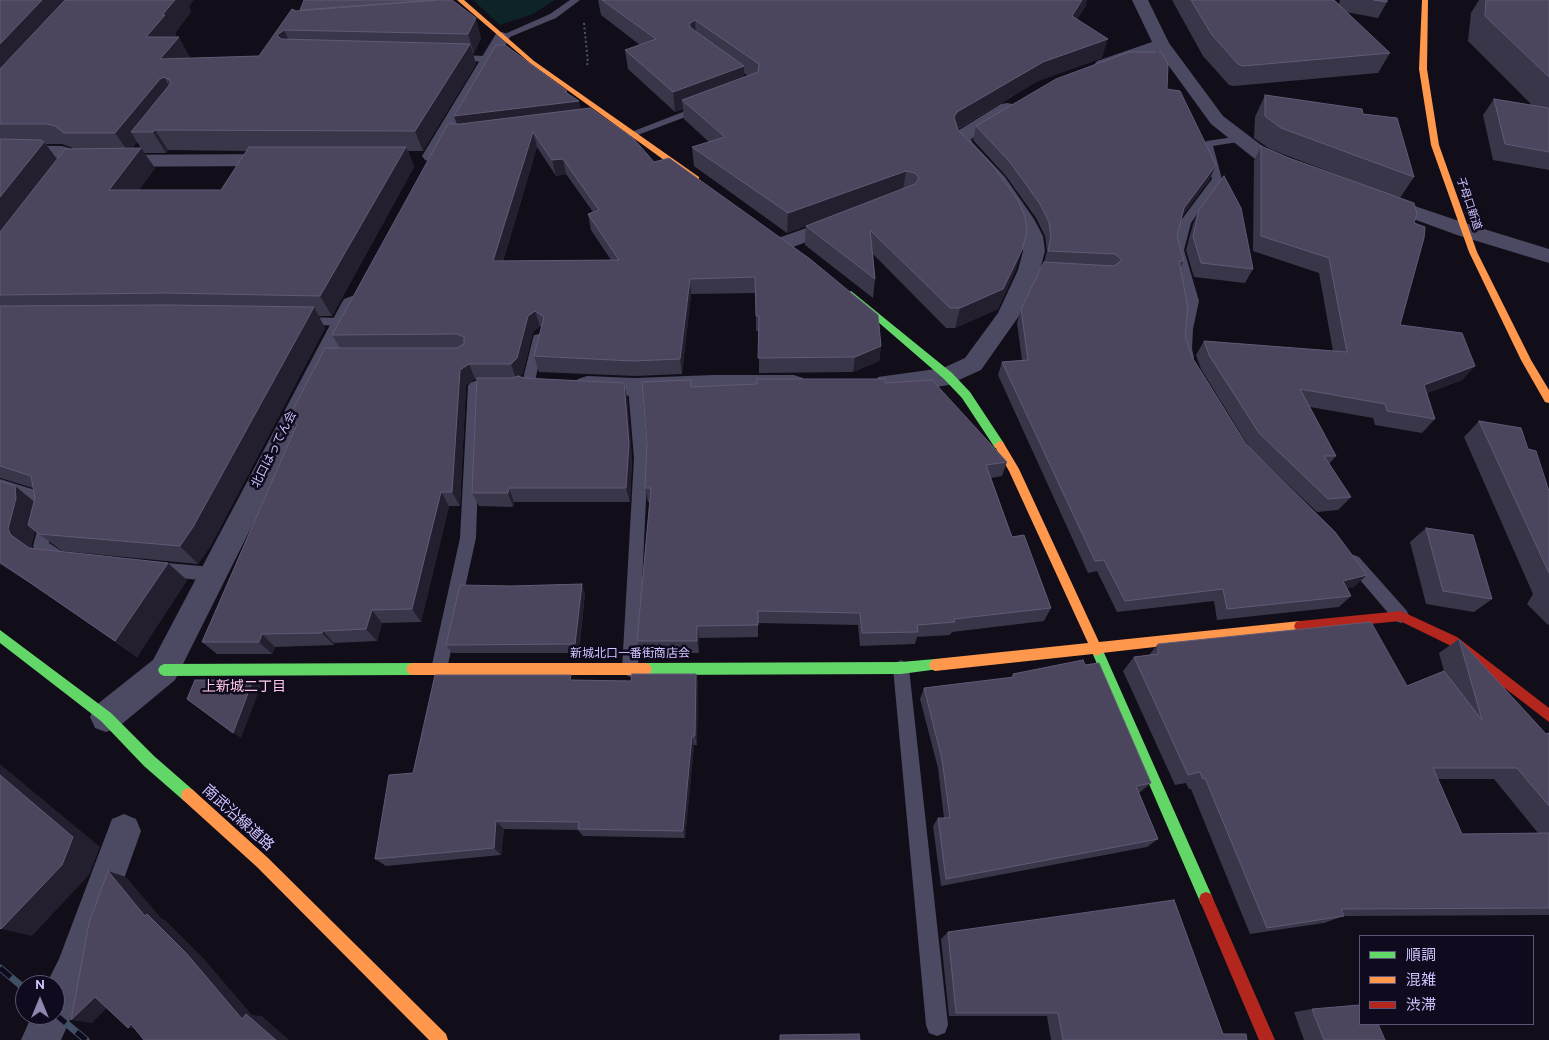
<!DOCTYPE html>
<html>
<head>
<meta charset="utf-8">
<style>
	body { margin:0 }
	#map { position:relative; width:1549px; height:1040px; overflow:hidden; background:#110e19; font-family:Overpass,"Noto Sans JP",sans-serif }
	canvas { display:block }
	.legend { position:absolute; left:1359px; top:935px; width:175px; height:90px; box-sizing:border-box; background:#0f0a1d; border:1px solid #5d5577; margin:0; padding:6px 9px; list-style:none; font-size:15px; color:#d1c6ff }
	.legend li { display:flex; align-items:center; gap:10px; height:25px }
	.legend b { width:25px; border:1px solid #5d5577 }
	.north { position:absolute; left:15px; top:975px; width:50px; height:50px; box-sizing:border-box; background:#0f0a1d; border:1px solid #5d5577; border-radius:50%; rotate:0deg; font-size:14px; font-weight:700; line-height:20px; text-align:center; color:#d1c6ff }
	.north::after { content:''; display:block; margin:auto; width:18px; height:22px; background:#8e86ae; clip-path:polygon(50% 0,100% 100%,50% 72%,0 100%) }
</style>
</head>
<body>
<div id="map">
<canvas width="1549" height="1040"></canvas>
<ul class="legend">
<li><b style="height:6px;background:#63d668"></b>順調</li>
<li><b style="height:6px;background:#ff974d"></b>混雑</li>
<li><b style="height:6px;background:#b3261e"></b>渋滞</li>
</ul>
<div class="north">N</div>
</div>
<script>
const ctx = document.querySelector('canvas').getContext('2d');
ctx.lineJoin = 'round';
function fill(path, color) {
  ctx.fillStyle = color;
  ctx.fill(path, 'evenodd');
}
function poly(rows) {
  const path = new Path2D();
  for (const r of rows) {
    path.moveTo(r[0], r[1]);
    for (let i = 2; i < r.length; i += 2) path.lineTo(r[i], r[i + 1]);
  }
  return path;
}
function trace(path, color, width, dash) {
  ctx.strokeStyle = color;
  ctx.lineWidth = width;
  ctx.lineCap = dash ? 'butt' : 'round';
  ctx.setLineDash(dash || []);
  ctx.stroke(path);
}
function write(font, color, halo, rows, align = 'center') {
  ctx.font = font + ' Overpass,"Noto Sans JP",sans-serif';
  ctx.lineWidth = 5;
  ctx.setLineDash([]);
  ctx.textBaseline = 'middle';
  ctx.strokeStyle = halo;
  ctx.fillStyle = color;
  for (const [text, x, y, turn = 0] of rows) {
    ctx.save();
    ctx.translate(x, y);
    ctx.rotate((+turn || 0) * Math.PI / 180);
    ctx.textAlign = isNaN(turn) ? turn : align;
    if (halo) ctx.strokeText(text, 0, 0);
    ctx.fillText(text, 0, 0);
    ctx.restore();
  }
}
fill(poly([
	[473,0,555,0,533,14,500,25]
]), '#0e2325');
trace(poly([
	[584,23,588,63,586,66]
]), '#485767', 2, [2, 2.5]);
fill(poly([
	[570,0,580,0,556,18,505,39,502,40,498,37,550,14,570,0],
	[454,55,488,56,493,59,488,62,451,60,451,56,454,55],
	[701,105,706,108,704,110,635,136,631,137,626,134,701,105],
	[1240,136,1245,139,1244,141,1213,146,1222,179,1191,223,1184,250,1199,301,1193,329,1192,349,1194,357,1193,360,1188,362,1183,360,1180,349,1181,329,1187,301,1172,250,1179,223,1212,179,1202,144,1207,141,1240,136],
	[301,317,342,318,348,322,342,326,297,324,295,321,297,318,301,317],
	[539,334,544,335,545,338,534,385,517,391,481,391,476,538,447,669,445,674,439,677,433,674,431,669,460,538,468,386,470,383,475,381,517,381,523,379,533,338,534,335,539,334],
	[635,382,640,384,642,387,648,458,638,669,636,674,630,677,624,674,622,669,634,458,628,387,630,384,635,382],
	[0,479,51,495,55,516,49,543,66,554,69,559,66,564,61,566,56,564,36,551,33,546,41,516,39,503,0,491,0,479],
	[1354,555,1359,557,1407,611,1409,616,1407,621,1401,623,1395,621,1349,567,1346,562,1349,557,1354,555],
	[156,562,212,567,218,569,220,574,218,579,212,581,156,576,150,574,148,569,150,564,156,562],
	[901,660,907,663,909,668,948,1025,945,1033,937,1036,929,1033,926,1025,893,668,895,663,901,660]
]), '#4c4962');
fill(poly([
	[1132,0,1148,0,1169,43,1223,116,1269,151,1299,165,1302,169,1299,173,1292,175,1285,173,1255,159,1211,124,1158,51,1109,69,1103,70,1097,69,1094,65,1097,61,1152,42,1132,0],
	[502,32,508,34,510,37,442,156,439,160,432,162,425,160,422,156,494,37,496,34,502,32],
	[1007,103,1013,104,1016,108,1013,112,971,139,972,142,1005,177,1034,219,1043,236,1045,251,1040,270,1019,316,981,370,948,385,909,392,887,392,878,389,875,383,878,377,943,368,965,358,998,313,1018,270,1023,251,1021,236,1014,219,991,185,956,148,952,137,954,133,1001,104,1007,103],
	[0,145,62,146,69,148,78,155,277,154,284,156,287,160,284,164,277,166,73,167,66,165,57,158,0,157,0,145],
	[1382,195,1471,225,1549,249,1549,263,1457,235,1375,205,1372,201,1375,197,1382,195],
	[840,216,847,217,850,222,847,227,785,250,778,248,774,243,778,238,840,216],
	[352,296,360,299,363,304,175,680,117,728,106,732,95,728,90,717,95,706,153,660,341,304,344,299,352,296],
	[713,375,794,375,803,378,806,384,803,390,794,393,713,393,635,396,587,394,578,391,575,385,578,379,587,376,635,378,713,375],
	[124,814,136,819,141,831,88,980,61,1040,21,1040,32,1015,55,1015,55,985,46,985,59,959,112,819,124,814]
]), '#4c4962');
fill(poly([
	[851,291,952,373,970,392,1003,442,1004,445,1003,448,995,448,962,398,944,379,848,296,846,294,851,291],
	[0,630,111,713,154,756,193,790,195,795,193,800,188,802,183,800,144,766,101,721,0,643,0,630],
	[1097,644,1101,646,1211,894,1213,899,1211,904,1206,906,1201,904,1091,650,1093,646,1097,644],
	[935,659,939,661,941,665,939,669,901,674,646,675,642,673,640,669,642,665,646,663,901,662,935,659],
	[412,663,416,665,418,669,416,673,412,675,164,676,160,674,158,670,160,666,164,664,412,663]
]), '#63d668');
fill(poly([
	[457,0,464,0,534,61,699,177,699,181,693,181,530,63,457,0],
	[1422,0,1428,0,1427,69,1439,145,1477,252,1531,360,1549,390,1549,403,1545,402,1521,360,1469,252,1431,145,1419,69,1422,0],
	[999,441,1003,442,1019,469,1099,642,1300,621,1304,622,1306,626,1304,630,1102,653,1097,656,1093,654,935,671,931,669,929,665,931,661,935,659,1088,643,1009,471,994,445,999,441],
	[412,663,646,663,650,665,652,669,650,673,646,675,412,675,408,673,406,669,408,665,412,663],
	[188,788,193,790,267,857,446,1034,448,1040,429,1040,257,867,183,800,181,795,183,790,188,788]
]), '#ff974d');
fill(poly([
	[1401,611,1457,637,1549,708,1549,722,1449,645,1400,621,1300,631,1296,630,1294,626,1296,622,1300,621,1401,611],
	[1206,892,1211,894,1275,1040,1259,1040,1199,899,1201,894,1206,892]
]), '#b3261e');
const rail = poly([
	[0,968,25,989],
	[55,1014,86,1040]
]);
trace(rail, '#3f4f64', 7);
trace(rail, '#0f0a1d', 5, [14]);
fill(poly([
	[0,0,63,0,64,1,189,7,191,12,175,33,176,35,174,37,190,57,188,59,259,56,296,11,452,0,481,38,473,54,476,64,423,151,408,151,414,167,332,316,318,316,325,328,211,545,198,564,62,551,35,531,31,547,32,548,187,580,137,657,44,592,0,564,0,481,15,486,34,502,35,498,33,488,0,478],
	[137,142,141,148,132,148],
	[46,144,62,144,70,147,73,148,57,159],
	[168,150,247,151,221,190,139,190,155,168,144,153,166,153],
	[598,0,1087,0,1085,7,1077,19,1102,58,1038,81,958,129,1016,269,998,309,955,328,946,328,873,254,875,279,873,298,805,245,806,226,787,233,694,166,692,147,709,142,684,119,683,109,675,112,628,69,625,50,640,45,601,15],
	[744,73,748,76,744,77],
	[1172,0,1334,0,1339,4,1340,0,1387,0,1387,2,1378,18,1346,12,1390,53,1378,73,1234,86,1229,85,1203,56],
	[1479,0,1549,0,1549,107,1542,107,1549,108,1549,170,1493,160,1483,115,1494,99,1532,105,1468,41,1471,13],
	[1167,89,1210,179,1182,216,1177,236,1184,261,1180,269,1185,336,1192,357,1246,444,1354,587,1347,588,1351,596,1339,607,1217,620,1214,601,1117,612,1097,571,1088,573,998,375,1002,362,1022,360,1017,323,1021,309,1044,262,1047,251,1045,236,1036,218,1006,176,973,140,976,126],
	[568,94,580,109,654,162,881,346,879,361,853,372,759,373,759,331,756,331,756,293,691,294,682,374,635,376,539,372,534,356,542,328,540,326,533,332,523,373,519,377,524,378,624,383,627,398,632,458,630,502,514,502,513,507,479,506,472,493,477,379,475,379,466,385,460,506,449,506,421,622,382,623,377,641,334,643,334,645,275,647,272,654,217,654,202,642,295,428,288,419,340,348,332,335,457,124,454,116],
	[537,147,556,176,566,174,593,212,588,214,591,230,611,260,503,261],
	[1265,95,1363,114,1414,177,1400,198,1414,223,1400,325,1475,366,1462,380,1427,393,1435,419,1422,433,1375,425,1373,418,1310,407,1336,456,1329,464,1351,497,1338,510,1317,512,1249,447,1201,369,1196,355,1204,341,1333,351,1319,273,1253,251,1254,161,1261,146,1289,158,1356,182,1270,149,1254,138,1255,117],
	[1199,210,1253,269,1245,283,1194,277,1186,250,1193,224],
	[885,383,1007,462,1002,476,991,478,1012,537,1051,608,1044,621,952,632,950,635,917,637,915,644,860,646,858,625,758,623,758,637,699,638,699,653,641,653,637,641,650,502,648,502,645,488,691,387],
	[1479,421,1549,491,1549,625,1547,624,1527,604,1533,594,1464,437],
	[1426,528,1492,599,1474,612,1426,604,1410,542],
	[585,593,579,653,452,653,446,645],
	[1459,639,1546,734,1549,733,1549,915,1344,916,1324,923,1250,934,1191,789,1189,789,1186,783,1175,785,1123,671,1134,657,1149,655,1158,644,1407,686,1444,671,1439,653],
	[1438,779,1494,779,1538,833,1462,834],
	[1085,665,1151,783,1139,793,1158,839,1147,847,941,886,933,826,938,818,944,818,938,768,920,699,924,688,1011,678,1013,674],
	[696,674,698,684,697,745,694,745,685,838,583,836,578,830,504,829,501,855,386,866,375,859,413,773,573,680,631,681],
	[948,932,1223,1034,1247,1040,1051,1040,1047,1016,949,1016,941,939],
	[1312,1009,1385,1040,1304,1040,1294,1012]
]), '#3a364a');
fill(poly([
	[42,0,63,0,67,6,0,79,0,44],
	[175,0,194,0,189,7,191,12,175,33,176,35,158,57,146,37],
	[1082,0,1087,0,1085,7,1067,34,1072,16],
	[476,18,481,38,474,54,468,34],
	[695,20,696,38,689,24],
	[284,30,293,50,277,35],
	[179,37,190,57,172,79,160,59],
	[1108,39,1102,58,1038,81,953,131,954,117,957,112,1043,62],
	[470,44,476,64,423,151,415,131],
	[744,66,744,85,682,100,683,109,675,112,673,92],
	[164,77,175,97,131,132,137,142,129,153,115,133,160,79],
	[567,91,570,102,579,101,582,115,459,130,454,116],
	[155,130,168,150,166,153,153,132],
	[533,132,537,147,498,276,493,261],
	[44,142,59,162,0,240,0,197],
	[406,147,414,167,332,316,320,296],
	[141,148,155,168,124,211,109,190],
	[563,159,566,174,556,176,552,160],
	[1216,165,1210,179,1178,222,1184,208],
	[906,171,903,190,787,233,788,213],
	[1022,250,1016,269,998,309,955,328,960,308],
	[690,279,691,294,682,374,680,359],
	[314,307,325,328,211,545,198,564,180,546],
	[535,311,540,326,533,332,523,373,516,379,511,364,528,316],
	[881,346,879,361,853,372,855,357],
	[469,364,475,379,466,385,460,506,452,492,460,370],
	[1475,366,1462,380,1412,398,1424,385],
	[624,383,627,398,632,458,630,502,626,488],
	[15,486,37,504,35,531,31,547,35,552,11,535,8,529],
	[509,488,514,502,513,507,508,493],
	[441,492,449,506,421,622,412,609],
	[168,563,187,580,137,657,115,641],
	[1367,575,1354,587,1330,592,1343,581],
	[582,584,585,593,579,653,575,644],
	[372,610,382,623,377,641,366,629],
	[697,626,699,638,699,653,697,641],
	[323,631,334,643,334,645,322,633],
	[262,634,275,647,272,654,259,642],
	[696,674,698,684,697,745,695,736],
	[253,680,261,686,241,738,233,733],
	[692,736,694,745,685,838,683,831],
	[0,764,100,847,89,875,32,936,1,929],
	[496,821,504,829,501,855,494,848],
	[108,871,126,877,161,918,165,920,204,959,252,1015,262,1016,289,1040,276,1040,242,1019,145,916],
	[95,997,115,1000,92,1023,71,1020],
	[131,1024,147,1030,128,1028]
]), '#231f2e');
const building = poly([
	[0,0,42,0,0,44,0,0],
	[65,0,175,0,162,15,165,15,146,37,179,37,160,59,259,56,292,9,296,11,440,0,452,0,476,18,468,34,284,30,277,35,281,39,470,44,415,131,155,130,153,132,131,132,171,83,170,80,164,77,160,79,115,133,64,133,55,126,47,124,0,124,0,69,65,0],
	[304,0,433,0,300,10,304,0],
	[602,0,1082,0,1072,16,1108,39,1043,62,957,112,954,117,958,130,994,167,1018,200,1025,217,1027,231,1022,250,1003,289,960,308,950,308,870,230,875,279,806,226,915,184,919,178,915,173,906,171,788,213,692,147,725,137,682,100,758,72,759,64,695,20,689,24,691,28,744,66,673,92,625,50,656,39,602,0],
	[1191,0,1334,0,1390,53,1243,66,1238,64,1212,35,1191,0],
	[1374,0,1387,0,1387,2,1374,0],
	[1486,0,1549,0,1549,77,1485,16,1486,0],
	[496,45,505,45,567,91,565,92,579,101,454,116,496,45],
	[1129,52,1161,52,1168,64,1167,89,1180,91,1216,165,1184,208,1177,236,1184,261,1179,261,1188,308,1185,336,1192,357,1246,444,1335,532,1367,575,1343,581,1351,596,1227,609,1223,589,1125,601,1104,560,1095,561,1002,362,1028,360,1021,309,1044,262,1114,266,1122,260,1115,254,1048,251,1051,237,1049,222,1040,204,1010,162,976,126,1056,79,1129,52],
	[1265,95,1362,109,1363,114,1397,118,1414,177,1281,128,1265,116,1265,95],
	[1494,99,1549,108,1549,152,1505,144,1494,99],
	[590,108,633,138,654,162,669,158,810,259,878,315,881,346,855,357,758,358,759,316,756,316,755,277,690,279,680,359,632,361,534,356,544,317,535,311,528,316,517,358,511,364,469,364,460,370,452,492,441,492,412,609,372,610,366,629,323,631,322,633,262,634,259,642,202,642,297,424,288,419,325,348,457,348,464,344,464,337,457,334,332,335,448,124,460,124,590,108],
	[533,132,552,160,563,159,599,210,588,214,619,260,493,261,533,132],
	[0,139,41,140,44,142,0,197,0,139],
	[1261,146,1289,158,1414,203,1417,214,1414,223,1425,227,1424,238,1400,325,1462,333,1475,366,1424,385,1435,419,1387,411,1385,404,1300,389,1336,456,1324,456,1351,497,1328,499,1259,433,1209,355,1204,341,1347,352,1329,258,1261,236,1261,146],
	[249,147,406,147,320,296,167,293,0,295,0,232,65,149,141,148,109,190,221,190,249,147],
	[1224,176,1241,208,1253,269,1201,263,1193,236,1199,210,1224,176],
	[167,305,314,307,193,527,180,546,39,534,28,525,35,498,31,476,0,466,0,306,167,305],
	[518,376,524,378,624,383,629,444,626,488,509,488,508,493,472,493,477,378,512,378,518,376],
	[757,379,885,379,885,383,932,380,1007,462,986,465,1012,537,1024,535,1051,608,954,619,955,622,917,625,918,632,862,633,860,613,758,611,758,625,697,626,697,641,637,641,651,488,645,488,647,443,642,382,691,380,691,387,757,384,757,379],
	[1479,421,1521,428,1528,449,1536,451,1549,491,1549,573,1479,421],
	[0,481,15,486,16,498,8,529,11,535,29,548,168,563,115,641,0,562,0,481],
	[1426,528,1473,535,1492,599,1443,591,1426,528],
	[582,584,575,644,446,645,460,585,511,586,582,584],
	[1371,622,1407,686,1444,671,1482,720,1459,639,1546,734,1549,733,1549,806,1517,768,1433,768,1462,834,1549,833,1549,908,1341,909,1344,916,1267,928,1205,778,1203,779,1200,772,1188,775,1134,657,1158,654,1158,644,1371,622],
	[1083,660,1085,665,1099,663,1151,783,1136,786,1158,839,946,879,938,818,950,818,942,759,924,688,1014,677,1013,674,1083,660],
	[632,674,696,674,695,736,692,736,683,831,578,829,579,822,496,821,494,848,375,859,389,775,413,773,435,675,571,675,570,680,631,681,632,674],
	[195,680,253,680,233,733,187,699,195,680],
	[0,775,73,837,62,865,1,929,0,928,0,775],
	[108,871,145,916,147,914,187,954,242,1019,246,1014,276,1040,144,1040,131,1024,128,1028,95,997,71,1020,89,923,108,871],
	[1174,900,1223,1034,1246,1034,1247,1040,1063,1040,1058,1013,956,1013,948,932,1174,900],
	[1360,1005,1360,1024,1378,1024,1385,1040,1324,1040,1312,1009,1360,1005],
	[859,1034,860,1040,780,1040,780,1035,859,1034]
]);
fill(building, '#4b455d');
trace(building, '#605a76', 1);
write('11px', '#d1c6ff', '#0f0a1d', [
	["子母口新道",1468,204,71]
]);
write('12px', '#d1c6ff', '#0f0a1d', [
	["北口はってん会",275,450,-63],
	["新城北口一番街商店会",630,655]
]);
write('14px', '#ffc8e6', '#0f0a1d', [
	["上新城二丁目",244,688]
]);
write('15px', '#d1c6ff', '#0f0a1d', [
	["南武沿線道路",237,819,42]
]);
</script>
</body>
</html>
